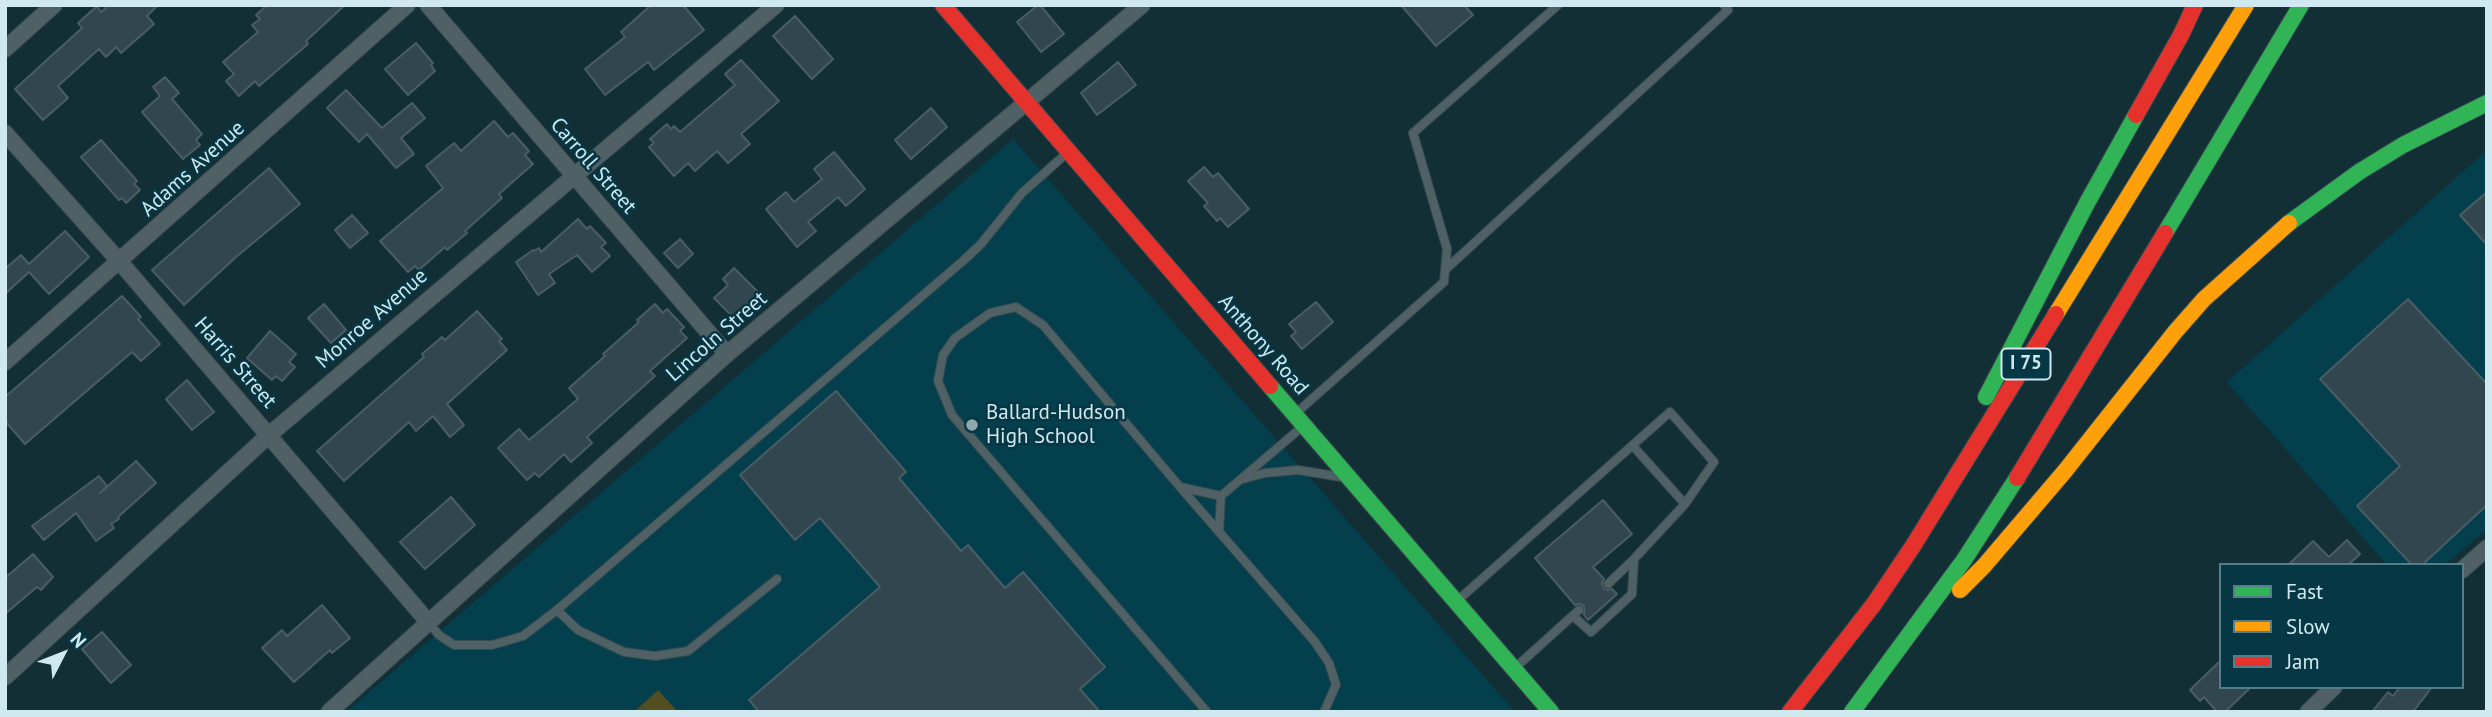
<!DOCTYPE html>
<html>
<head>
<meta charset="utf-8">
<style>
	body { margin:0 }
	#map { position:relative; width:2492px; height:717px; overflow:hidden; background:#132f36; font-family:"PT Sans",sans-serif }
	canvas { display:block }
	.frame { position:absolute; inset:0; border:7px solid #d0e8ef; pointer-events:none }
	.legend { position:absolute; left:2219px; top:563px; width:245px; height:126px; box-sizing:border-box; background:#053744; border:2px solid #567e88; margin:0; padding:9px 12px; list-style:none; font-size:21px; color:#d0e8ef }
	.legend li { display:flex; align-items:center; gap:14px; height:35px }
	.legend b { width:35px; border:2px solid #567e88 }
	.north { position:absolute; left:28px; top:619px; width:70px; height:70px; -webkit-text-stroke:5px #053744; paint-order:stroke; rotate:48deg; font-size:19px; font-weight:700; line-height:28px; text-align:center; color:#d0e8ef }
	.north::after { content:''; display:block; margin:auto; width:24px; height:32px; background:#d0e8ef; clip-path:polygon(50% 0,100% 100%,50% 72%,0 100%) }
</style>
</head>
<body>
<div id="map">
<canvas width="2492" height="717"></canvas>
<div class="frame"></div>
<ul class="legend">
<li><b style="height:9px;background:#30b455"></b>Fast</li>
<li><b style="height:9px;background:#ff9f0a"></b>Slow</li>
<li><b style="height:9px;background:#e5322d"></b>Jam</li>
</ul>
<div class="north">N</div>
</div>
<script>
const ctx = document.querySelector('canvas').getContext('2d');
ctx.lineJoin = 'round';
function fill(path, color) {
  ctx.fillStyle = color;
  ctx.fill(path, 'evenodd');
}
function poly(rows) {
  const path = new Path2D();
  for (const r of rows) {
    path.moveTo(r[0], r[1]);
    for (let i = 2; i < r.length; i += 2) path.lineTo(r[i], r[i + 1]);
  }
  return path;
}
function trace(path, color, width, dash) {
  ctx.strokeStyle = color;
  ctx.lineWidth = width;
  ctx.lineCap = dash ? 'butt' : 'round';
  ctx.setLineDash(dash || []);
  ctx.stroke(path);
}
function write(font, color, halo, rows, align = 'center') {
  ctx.font = font + ' "PT Sans",sans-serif';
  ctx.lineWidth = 5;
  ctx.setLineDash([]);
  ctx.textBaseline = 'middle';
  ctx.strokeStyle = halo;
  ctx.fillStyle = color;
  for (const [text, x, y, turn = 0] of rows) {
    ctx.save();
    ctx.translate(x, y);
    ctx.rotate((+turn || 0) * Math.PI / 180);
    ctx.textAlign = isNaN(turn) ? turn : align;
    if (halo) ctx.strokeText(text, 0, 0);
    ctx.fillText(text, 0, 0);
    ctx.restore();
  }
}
fill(poly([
	[1013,139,1515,712,346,712],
	[2487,150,2487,529,2445,565,2387,565,2227,382]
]), '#033f4c');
fill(poly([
	[658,690,678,712,634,712]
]), '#524e1f');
const building = poly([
	[109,5,158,5,147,16,154,24,121,53,116,47,106,57,99,49,58,86,68,98,43,120,15,89,82,28,78,23,97,6,101,12,109,5],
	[267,5,345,5,306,41,308,44,259,86,255,81,239,96,226,81,234,74,223,62,258,32,252,25,260,19,256,15,267,5],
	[651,5,683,5,704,30,654,70,648,62,605,95,585,69,625,37,621,32,651,5],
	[1038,5,1040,5,1064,34,1041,52,1017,22,1038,5],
	[1401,5,1464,5,1473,15,1436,46,1401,5],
	[795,16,833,59,812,79,773,36,795,16],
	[416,43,433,63,431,65,435,71,408,95,385,69,416,43],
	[741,60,779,101,741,134,750,144,728,163,717,151,695,171,688,163,674,176,649,147,654,143,650,139,667,124,671,129,674,126,680,132,735,85,725,74,741,60],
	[1118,62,1136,85,1097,115,1081,93,1118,62],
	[165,77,179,93,172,99,202,134,196,140,200,145,183,159,142,112,160,96,153,87,165,77],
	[346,90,382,128,412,103,425,118,401,138,414,154,396,168,367,134,359,142,327,108,346,90],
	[931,108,947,127,911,159,895,140,931,108],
	[494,121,508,137,513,133,529,151,525,155,533,164,499,194,502,198,465,231,467,233,447,250,445,247,419,270,415,266,408,272,380,241,443,188,426,166,454,143,461,151,494,121],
	[101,140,137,181,134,184,140,190,126,203,122,198,119,200,81,157,101,140],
	[834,152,865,189,846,206,838,197,808,222,816,231,797,247,766,209,786,192,794,202,822,179,814,169,834,152],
	[1204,167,1213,177,1218,173,1249,209,1228,227,1220,218,1217,221,1204,206,1208,203,1188,181,1204,167],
	[269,168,300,204,236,257,184,305,152,270,269,168],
	[2487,192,2487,245,2460,215,2487,192],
	[352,215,368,233,350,248,335,230,352,215],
	[578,219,587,229,590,226,606,243,601,247,610,256,592,272,577,255,549,274,555,283,538,295,516,262,533,250,534,251,539,248,541,252,578,219],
	[65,231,89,257,49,294,29,272,5,294,5,269,21,255,29,264,65,231],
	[680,239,693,254,678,268,664,253,680,239],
	[734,268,759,293,734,318,714,298,728,285,723,279,734,268],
	[122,296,141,317,138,319,160,344,141,361,132,352,25,444,5,421,5,397,122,296],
	[2408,299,2487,384,2487,505,2422,565,2412,565,2357,506,2400,466,2320,379,2408,299],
	[1316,302,1333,322,1302,349,1291,336,1296,332,1289,324,1316,302],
	[324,304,346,330,331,343,308,318,324,304],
	[655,304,663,313,667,309,684,327,680,331,687,338,650,371,655,376,587,437,592,443,571,462,564,454,539,477,535,473,527,480,498,448,519,429,529,440,578,399,569,388,605,356,603,354,639,322,637,320,655,304],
	[477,311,502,339,499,341,507,350,447,404,464,425,450,437,433,416,416,431,409,422,344,481,317,451,424,357,422,354,442,337,445,340,477,311],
	[270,331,296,354,289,362,295,367,282,381,276,376,272,380,247,358,270,331],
	[187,380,214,412,192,430,166,399,187,380],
	[836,391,906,472,899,478,961,551,968,545,1005,588,1023,572,1105,667,1080,689,1100,712,759,712,749,700,880,587,820,518,795,540,740,475,836,391],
	[136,461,156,483,118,517,119,519,111,524,114,528,96,541,76,513,44,540,32,526,99,476,107,486,100,493,136,461],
	[451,497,475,525,425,569,400,542,451,497],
	[1603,500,1632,534,1593,567,1604,579,1602,583,1603,588,1607,590,1612,589,1617,594,1588,620,1584,615,1584,606,1580,604,1575,605,1535,558,1603,500],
	[2347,540,2360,554,2348,565,2288,565,2313,541,2329,557,2347,540],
	[33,554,53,577,41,590,37,587,5,614,5,578,33,554],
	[322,605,350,638,332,653,330,650,294,682,262,648,282,630,287,636,322,605],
	[102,632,131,665,111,683,82,649,102,632],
	[2221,660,2221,687,2251,687,2225,712,2217,712,2204,697,2200,701,2190,690,2221,660],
	[2400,687,2432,687,2413,712,2372,712,2388,692,2393,696,2400,687]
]);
fill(building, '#31464e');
trace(building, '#4a5d65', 2);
const lane = poly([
	[1446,269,1728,10,1724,5],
	[1295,414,1444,282,1447,249,1413,133,1558,5],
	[1633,446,1685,504],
	[1243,479,1265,473,1298,470,1341,477],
	[1180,487,1315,642,1329,663,1336,685,1324,712],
	[1219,531,1221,496,1302,427],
	[1608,584,1634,559],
	[1457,601,1670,412,1714,462,1685,504,1634,559,1632,594,1591,632,1573,616],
	[557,610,578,630,624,652,655,656,688,651,777,579],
	[429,623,439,635,454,645,492,645,523,636,557,610,964,260,981,244,1022,193,1068,152],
	[1516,667,1579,610],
	[1207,712,952,415,938,381,943,355,955,338,990,313,1016,307,1043,325,1180,487,1221,496]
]);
const street = poly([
	[428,5,727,354],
	[5,49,54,5],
	[5,133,120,262,429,623],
	[5,362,407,5],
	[2462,570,2487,548],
	[5,677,269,435,776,5],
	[329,712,727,354,1142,5],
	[2308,712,2334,687]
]);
const fast = poly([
	[2289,223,2359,172,2403,145,2487,103],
	[2165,233,2301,5],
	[1270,386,1551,712],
	[1986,397,2087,203,2136,115],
	[1852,712,1964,560,2017,478]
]);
const slow = poly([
	[2056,314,2246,5],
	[1960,590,1984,566,2065,471,2175,332,2204,299,2289,223]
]);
const jam = poly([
	[943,5,1270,386],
	[2136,115,2181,35,2195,5],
	[2017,478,2165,233],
	[1790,712,1874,604,1913,546,2056,314]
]);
trace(lane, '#364a4f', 10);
trace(street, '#364a4f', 18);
trace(fast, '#364a4f', 18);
trace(slow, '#364a4f', 18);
trace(jam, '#364a4f', 18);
trace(lane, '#4f6165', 8);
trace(street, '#4f6165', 16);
trace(fast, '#30b455', 16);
trace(slow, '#ff9f0a', 16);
trace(jam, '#e5322d', 16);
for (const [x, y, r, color] of [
	[972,425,7,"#8ea7ae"]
]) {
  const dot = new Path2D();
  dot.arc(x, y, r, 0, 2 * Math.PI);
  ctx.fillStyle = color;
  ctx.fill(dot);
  trace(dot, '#053744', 2.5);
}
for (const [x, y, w] of [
	[2026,364,49]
]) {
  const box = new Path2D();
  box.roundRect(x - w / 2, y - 15.5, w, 31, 5);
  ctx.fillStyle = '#053744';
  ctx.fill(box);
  trace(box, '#d0e8ef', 2);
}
write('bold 19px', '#d0e8ef', null, [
	["I 75",2026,364]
]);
write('21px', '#d0e8ef', '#053744', [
	["Carroll Street",593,166,49],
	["Adams Avenue",193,169,-42],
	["Monroe Avenue",372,319,-41],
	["Lincoln Street",717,337,-41],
	["Anthony Road",1263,345,49],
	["Harris Street",235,363,49]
]);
write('21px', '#d0e8ef', '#053744', [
	["Ballard-Hudson",986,413],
	["High School",986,437]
], 'left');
</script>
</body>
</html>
